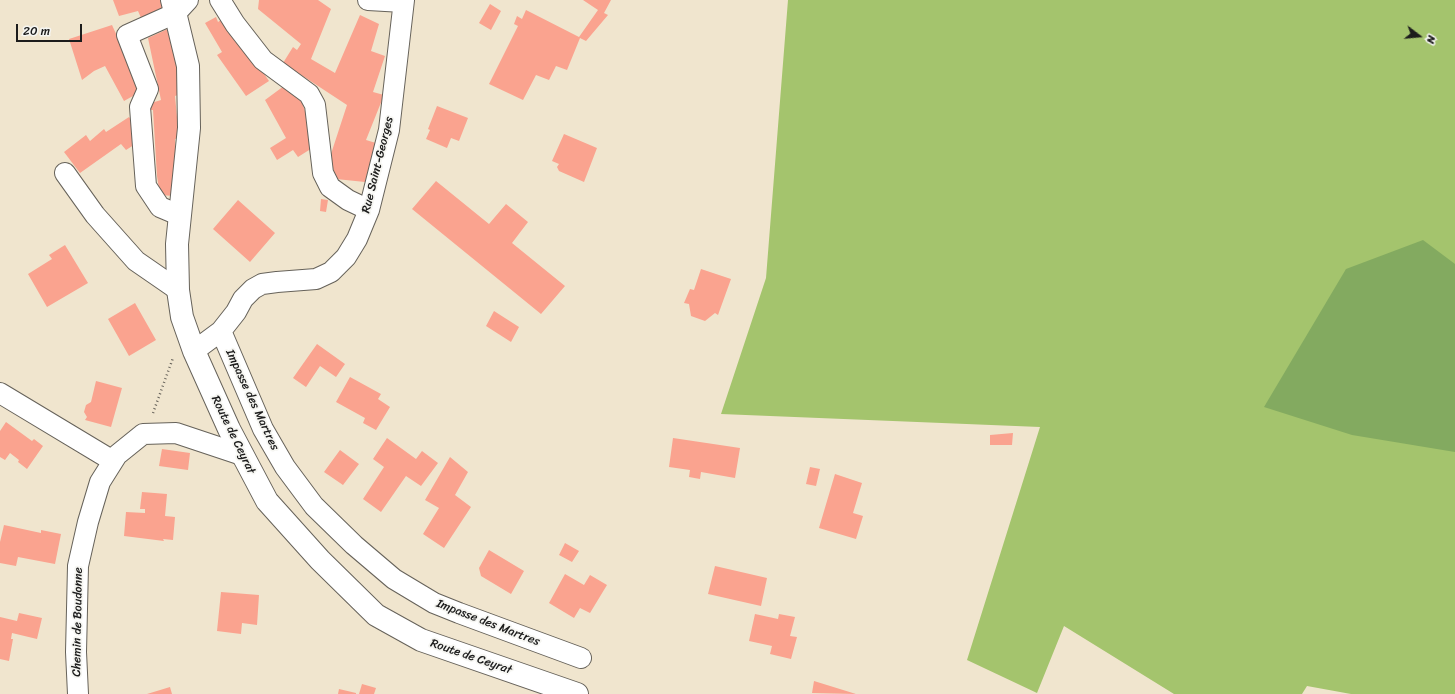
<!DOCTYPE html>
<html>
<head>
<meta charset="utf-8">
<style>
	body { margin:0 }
	#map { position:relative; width:1455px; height:694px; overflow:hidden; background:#f0e5ce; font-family:Sriracha,sans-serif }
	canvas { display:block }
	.north { position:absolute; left:1399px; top:16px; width:40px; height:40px; -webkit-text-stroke:3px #f6f6f2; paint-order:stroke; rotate:106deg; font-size:11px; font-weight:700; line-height:16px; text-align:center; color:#1c1c1c }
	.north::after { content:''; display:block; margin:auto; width:14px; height:18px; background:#1c1c1c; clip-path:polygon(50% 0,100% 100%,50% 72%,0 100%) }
	.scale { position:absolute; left:16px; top:24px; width:66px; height:18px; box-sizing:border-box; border:2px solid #1c1c1c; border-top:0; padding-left:5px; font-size:12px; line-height:14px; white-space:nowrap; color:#1c1c1c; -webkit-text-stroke:3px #f6f6f2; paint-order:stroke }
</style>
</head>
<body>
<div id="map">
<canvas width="1455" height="694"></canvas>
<div class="north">N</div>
<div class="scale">20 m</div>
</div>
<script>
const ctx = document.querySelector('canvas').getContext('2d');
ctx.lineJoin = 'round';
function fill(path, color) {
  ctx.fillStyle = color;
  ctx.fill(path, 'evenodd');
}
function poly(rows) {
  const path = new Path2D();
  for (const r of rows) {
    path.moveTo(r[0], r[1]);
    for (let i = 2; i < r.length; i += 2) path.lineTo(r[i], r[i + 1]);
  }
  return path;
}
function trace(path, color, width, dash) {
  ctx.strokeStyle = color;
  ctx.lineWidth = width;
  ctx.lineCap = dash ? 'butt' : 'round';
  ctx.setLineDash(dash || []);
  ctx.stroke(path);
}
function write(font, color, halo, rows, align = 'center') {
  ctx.font = font + ' Sriracha,sans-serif';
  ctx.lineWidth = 3.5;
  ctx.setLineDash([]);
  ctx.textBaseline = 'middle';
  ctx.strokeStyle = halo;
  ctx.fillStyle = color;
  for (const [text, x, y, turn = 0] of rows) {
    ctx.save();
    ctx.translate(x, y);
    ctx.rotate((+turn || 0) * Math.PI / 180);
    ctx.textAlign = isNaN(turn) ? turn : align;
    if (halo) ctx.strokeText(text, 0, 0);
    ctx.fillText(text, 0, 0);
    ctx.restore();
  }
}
fill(poly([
	[788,0,1455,0,1455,694,1351,694,1307,686,1302,694,1174,694,1064,626,1037,693,967,660,1040,427,721,414,766,278]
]), '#a4c46d');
fill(poly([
	[1423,240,1455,264,1455,452,1352,435,1264,407,1346,269]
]), '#83aa60');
fill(poly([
	[113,0,163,0,167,11,142,20,138,11,119,16],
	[259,0,318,0,331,9,311,59,335,73,360,15,379,24,371,51,385,56,373,92,384,95,366,140,376,143,365,182,336,179,330,157,347,105,283,63,293,47,297,50,301,44,258,9],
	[583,0,611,0,604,13,608,15,586,41,580,38,567,70,556,66,549,80,536,75,523,100,489,84,518,26,514,24,517,16,522,19,526,10,579,37,598,10],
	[490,4,501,11,491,30,479,23],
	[216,17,218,22,225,17,269,81,246,96,217,55,222,52,205,23],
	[112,25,142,91,124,101,105,66,94,71,82,80,69,39],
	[172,27,181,66,178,95,175,96,179,138,175,139,176,171,174,196,160,195,157,176,153,110,149,110,148,104,161,100,148,38],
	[288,83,301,100,317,145,298,157,293,150,277,160,270,148,286,138,265,100],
	[437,106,468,118,459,141,451,138,447,148,426,139,430,130,428,129],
	[129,117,140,133,137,143,126,150,121,144,80,173,64,152,86,135,90,141,104,129,106,132],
	[564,134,597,148,584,182,559,171,557,167,559,164,552,161],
	[436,181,489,224,506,204,528,222,512,243,565,286,541,314,412,209],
	[321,199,328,200,326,212,320,211],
	[238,200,275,233,250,262,213,229],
	[65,245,88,283,47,307,28,274,52,259,49,255],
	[701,269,731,279,718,315,715,313,705,321,691,316,689,304,684,303,690,289,694,290],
	[135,303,156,340,129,356,108,319],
	[494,311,519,327,511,342,486,326],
	[317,344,345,364,336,377,320,366,306,387,293,378],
	[350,377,381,394,378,399,390,407,376,430,363,423,365,418,336,402],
	[96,381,122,388,111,427,85,420,87,417,84,412,86,405,91,402],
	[6,422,32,441,34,439,43,446,27,469,18,462,19,460,10,453,5,460,0,457,0,431],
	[1013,433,1012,445,990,445,990,435],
	[387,438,416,459,422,451,438,463,421,486,406,476,381,512,363,499,384,467,373,459],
	[673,438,740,448,735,478,701,472,700,479,689,477,690,470,669,467],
	[162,449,190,453,188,470,159,466],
	[340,450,359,464,343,485,324,472],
	[450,457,468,472,455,495,471,507,444,548,423,534,439,508,425,500],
	[810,467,820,469,816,486,806,484],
	[835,474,862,483,853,513,863,516,856,539,819,528],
	[142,492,167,494,165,516,175,517,173,540,163,539,164,541,124,536,126,512,145,513,145,509,140,509],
	[4,525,41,533,41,530,61,534,55,564,18,557,16,566,0,563,0,542],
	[565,543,579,551,572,562,559,555],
	[489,550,524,571,511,594,481,576,479,568],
	[715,566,767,578,761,606,708,594],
	[565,574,584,585,590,575,607,585,590,613,580,608,574,618,549,603],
	[221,592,259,595,257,625,242,623,241,634,217,631],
	[19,613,42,618,37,639,12,633,11,639,13,639,9,661,0,659,0,617,17,621],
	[755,614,778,619,779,614,795,617,790,636,797,637,791,659,770,654,772,646,749,641],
	[814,681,856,694,812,693],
	[362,684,376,688,374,694,359,694],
	[170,687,172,694,147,694],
	[339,689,356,693,356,694,338,694]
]), '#faa38f');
const minor = poly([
	[220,0,235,24,263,60,309,94,315,105,323,173,330,187,348,200,369,210],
	[368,0,403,2],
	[65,173,95,215,136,261,178,290],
	[179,215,160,207,146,186,140,107,148,89,127,35,176,13,188,0],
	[221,331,263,429,285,467,314,506,354,545,394,579,434,603,459,613,581,658],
	[194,351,221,331,236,312,243,299,253,289,262,284,277,282,316,279,331,272,346,257,357,239,369,210,389,130,404,0],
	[0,393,113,461],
	[78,694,76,652,78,566,88,522,100,482,117,455,143,434,176,433,242,455]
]);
const tertiary = poly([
	[172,0,188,66,189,128,177,244,178,290,182,317,194,351,229,429,267,501,320,560,376,615,421,640,577,694]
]);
trace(minor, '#66625a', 22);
trace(tertiary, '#66625a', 24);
trace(poly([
	[153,413,173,358]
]), '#66625a', 2.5, [1, 3]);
trace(minor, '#fff', 20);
trace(tertiary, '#fff', 22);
write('12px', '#1c1c1c', '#f6f6f2', [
	["Rue Saint-Georges",378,165,-76],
	["Impasse des Martres",252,400,65],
	["Route de Ceyrat",233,435,64],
	["Chemin de Boudonne",78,622,-89],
	["Impasse des Martres",488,623,21],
	["Route de Ceyrat",471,657,19]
]);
</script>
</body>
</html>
